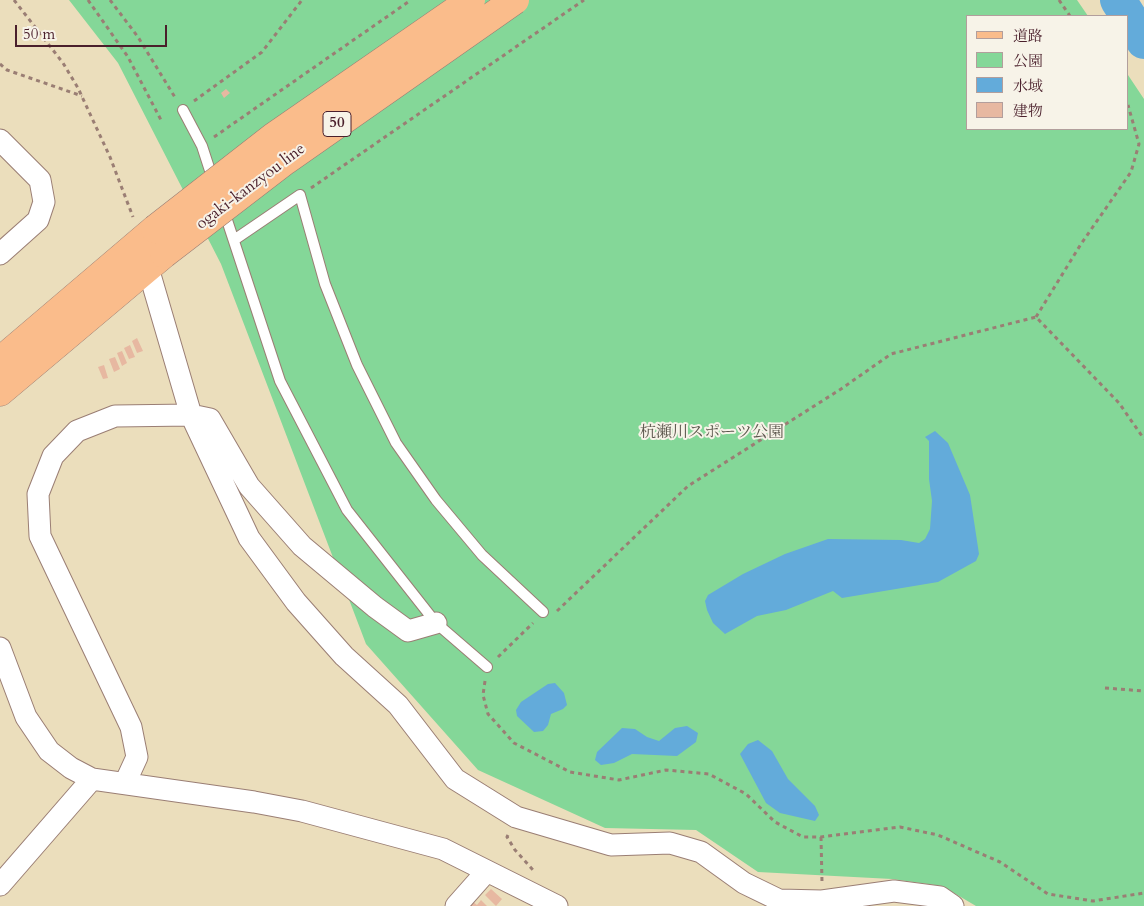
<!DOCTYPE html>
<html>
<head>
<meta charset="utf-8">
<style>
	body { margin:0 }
	#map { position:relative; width:1144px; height:906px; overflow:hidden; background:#ebdebc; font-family:Cardo,"Noto Serif JP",serif }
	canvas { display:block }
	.legend { position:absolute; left:966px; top:15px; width:162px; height:115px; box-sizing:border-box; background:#f7f3e8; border:1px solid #b29e9c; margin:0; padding:6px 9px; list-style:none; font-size:15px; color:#4a1f2b }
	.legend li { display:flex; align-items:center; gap:10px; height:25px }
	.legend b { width:25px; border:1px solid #b29e9c }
	.scale { position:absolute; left:15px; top:25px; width:152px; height:22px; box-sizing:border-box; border:2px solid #4a1f2b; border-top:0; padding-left:6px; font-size:15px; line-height:18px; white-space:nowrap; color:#4a1f2b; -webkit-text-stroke:4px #f7f3e8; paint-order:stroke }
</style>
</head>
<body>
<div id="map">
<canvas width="1144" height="906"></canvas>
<ul class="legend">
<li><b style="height:6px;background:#fabc8b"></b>道路</li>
<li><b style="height:14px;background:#84d798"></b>公園</li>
<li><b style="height:14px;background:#63abda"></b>水域</li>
<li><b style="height:14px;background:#e7b8a1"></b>建物</li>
</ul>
<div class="scale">50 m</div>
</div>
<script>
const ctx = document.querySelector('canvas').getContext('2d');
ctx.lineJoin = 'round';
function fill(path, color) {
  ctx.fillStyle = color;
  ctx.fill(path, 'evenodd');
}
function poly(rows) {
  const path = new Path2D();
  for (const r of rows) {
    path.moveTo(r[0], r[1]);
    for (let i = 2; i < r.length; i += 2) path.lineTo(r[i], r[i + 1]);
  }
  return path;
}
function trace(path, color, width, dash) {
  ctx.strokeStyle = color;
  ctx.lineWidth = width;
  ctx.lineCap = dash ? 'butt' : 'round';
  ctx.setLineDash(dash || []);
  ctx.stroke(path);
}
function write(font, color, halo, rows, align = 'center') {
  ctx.font = font + ' Cardo,"Noto Serif JP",serif';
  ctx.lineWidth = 4;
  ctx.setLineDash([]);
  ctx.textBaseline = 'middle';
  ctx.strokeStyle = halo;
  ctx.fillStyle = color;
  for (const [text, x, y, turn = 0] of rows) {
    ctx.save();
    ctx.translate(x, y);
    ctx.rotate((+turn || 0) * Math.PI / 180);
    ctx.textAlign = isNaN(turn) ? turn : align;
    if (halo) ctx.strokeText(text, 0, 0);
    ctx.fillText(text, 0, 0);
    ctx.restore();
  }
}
fill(poly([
	[69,0,1077,0,1088,16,968,16,968,129,1128,129,1128,75,1144,99,1144,906,976,906,942,886,892,879,758,872,696,830,605,828,478,770,366,644,221,264,118,63]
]), '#84d798');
fill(poly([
	[935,431,948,443,970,495,979,554,976,561,938,582,842,598,833,591,786,610,757,616,725,634,713,623,707,610,705,601,708,595,743,574,785,554,828,539,901,540,919,543,925,539,930,529,932,501,929,479,929,441,925,437],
	[555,683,564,693,567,705,563,709,551,714,548,725,543,731,534,732,517,716,516,710,521,702,548,684],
	[687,726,698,733,696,742,677,756,632,754,614,763,601,765,595,760,597,752,622,728,635,729,647,737,659,741,675,728],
	[758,740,772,751,788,779,815,806,819,815,815,821,780,813,766,803,740,754,748,744]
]), '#63abda');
trace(poly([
	[1118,0,1144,41]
]), '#63abda', 36);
fill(poly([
	[226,89,230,93,224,98,221,93],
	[137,338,143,351,137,353,132,341],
	[130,345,135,357,129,359,124,348],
	[122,351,127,363,122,366,117,353],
	[115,357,120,369,114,372,109,359],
	[104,365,108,378,103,379,98,367],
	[491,889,502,899,496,906,485,895],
	[481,900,487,906,467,906,472,901,477,905]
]), '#e7b8a1');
const lane = poly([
	[183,110,202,146,213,180],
	[224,211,280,381,347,510,436,623,487,667],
	[234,240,300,195,325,284,357,365,396,443,436,500,482,555,543,612]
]);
const street = poly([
	[0,140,40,180,44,202,38,220,0,254],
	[148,268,191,415,249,538,296,602,344,656,398,705,455,779,516,817,611,845,670,843,701,852,744,883,779,900,822,901,894,891,940,897,953,906],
	[0,648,26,717,49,751,71,768,92,779,254,802,302,811,443,849,487,871],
	[125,783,137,757,131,727,40,536,38,494,53,456,77,431,115,416,191,415,210,419,249,486,302,546,375,607,408,631,436,623],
	[0,885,92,779],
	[456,906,487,871,557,906]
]);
const primary = poly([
	[0,361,155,229],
	[0,392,164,254]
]);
trace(lane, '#9a7e74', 12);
trace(street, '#9a7e74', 23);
trace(primary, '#9a7e74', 29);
trace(poly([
	[14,0,63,63,78,88,110,157,133,217],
	[88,0,128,57,161,120],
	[110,0,138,37,176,99],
	[1059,0,1070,16],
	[0,64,7,70,82,96],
	[194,101,262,52,302,0],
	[214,137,411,0],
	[311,188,584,0],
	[1036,317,1081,244,1131,172,1139,144,1128,105],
	[557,611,688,486,841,389,891,354,1036,317,1119,403,1144,439],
	[498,657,533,623],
	[485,681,483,695,488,714,514,743,570,772,619,780,666,770,709,774,746,794,775,822,803,837,821,837,900,827,938,835,1000,862,1048,894,1093,901,1144,893],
	[1105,688,1144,691],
	[508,835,507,837,515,850,534,871],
	[821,837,822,882]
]), '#9a7e74', 3, [4, 4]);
trace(lane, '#fff', 10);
trace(street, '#fff', 21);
trace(primary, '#fabc8b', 28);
const primaryBridge = poly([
	[155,229,273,137,471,0],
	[164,254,285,161,515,0]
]);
trace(primaryBridge, '#9a7e74', 29, []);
trace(primaryBridge, '#fabc8b', 28);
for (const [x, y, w] of [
	[337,124,28]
]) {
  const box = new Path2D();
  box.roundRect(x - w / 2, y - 12.5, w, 25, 4);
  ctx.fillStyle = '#f7f3e8';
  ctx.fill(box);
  trace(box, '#4a1f2b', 1);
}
write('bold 15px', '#4a1f2b', null, [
	["50",337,124]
]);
write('16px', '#4a1f2b', '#f7f3e8', [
	["ogaki-kanzyou line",251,187,-37]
]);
write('16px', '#5b564c', '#f7f3e8', [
	["杭瀬川スポーツ公園",712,433]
]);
</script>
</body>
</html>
